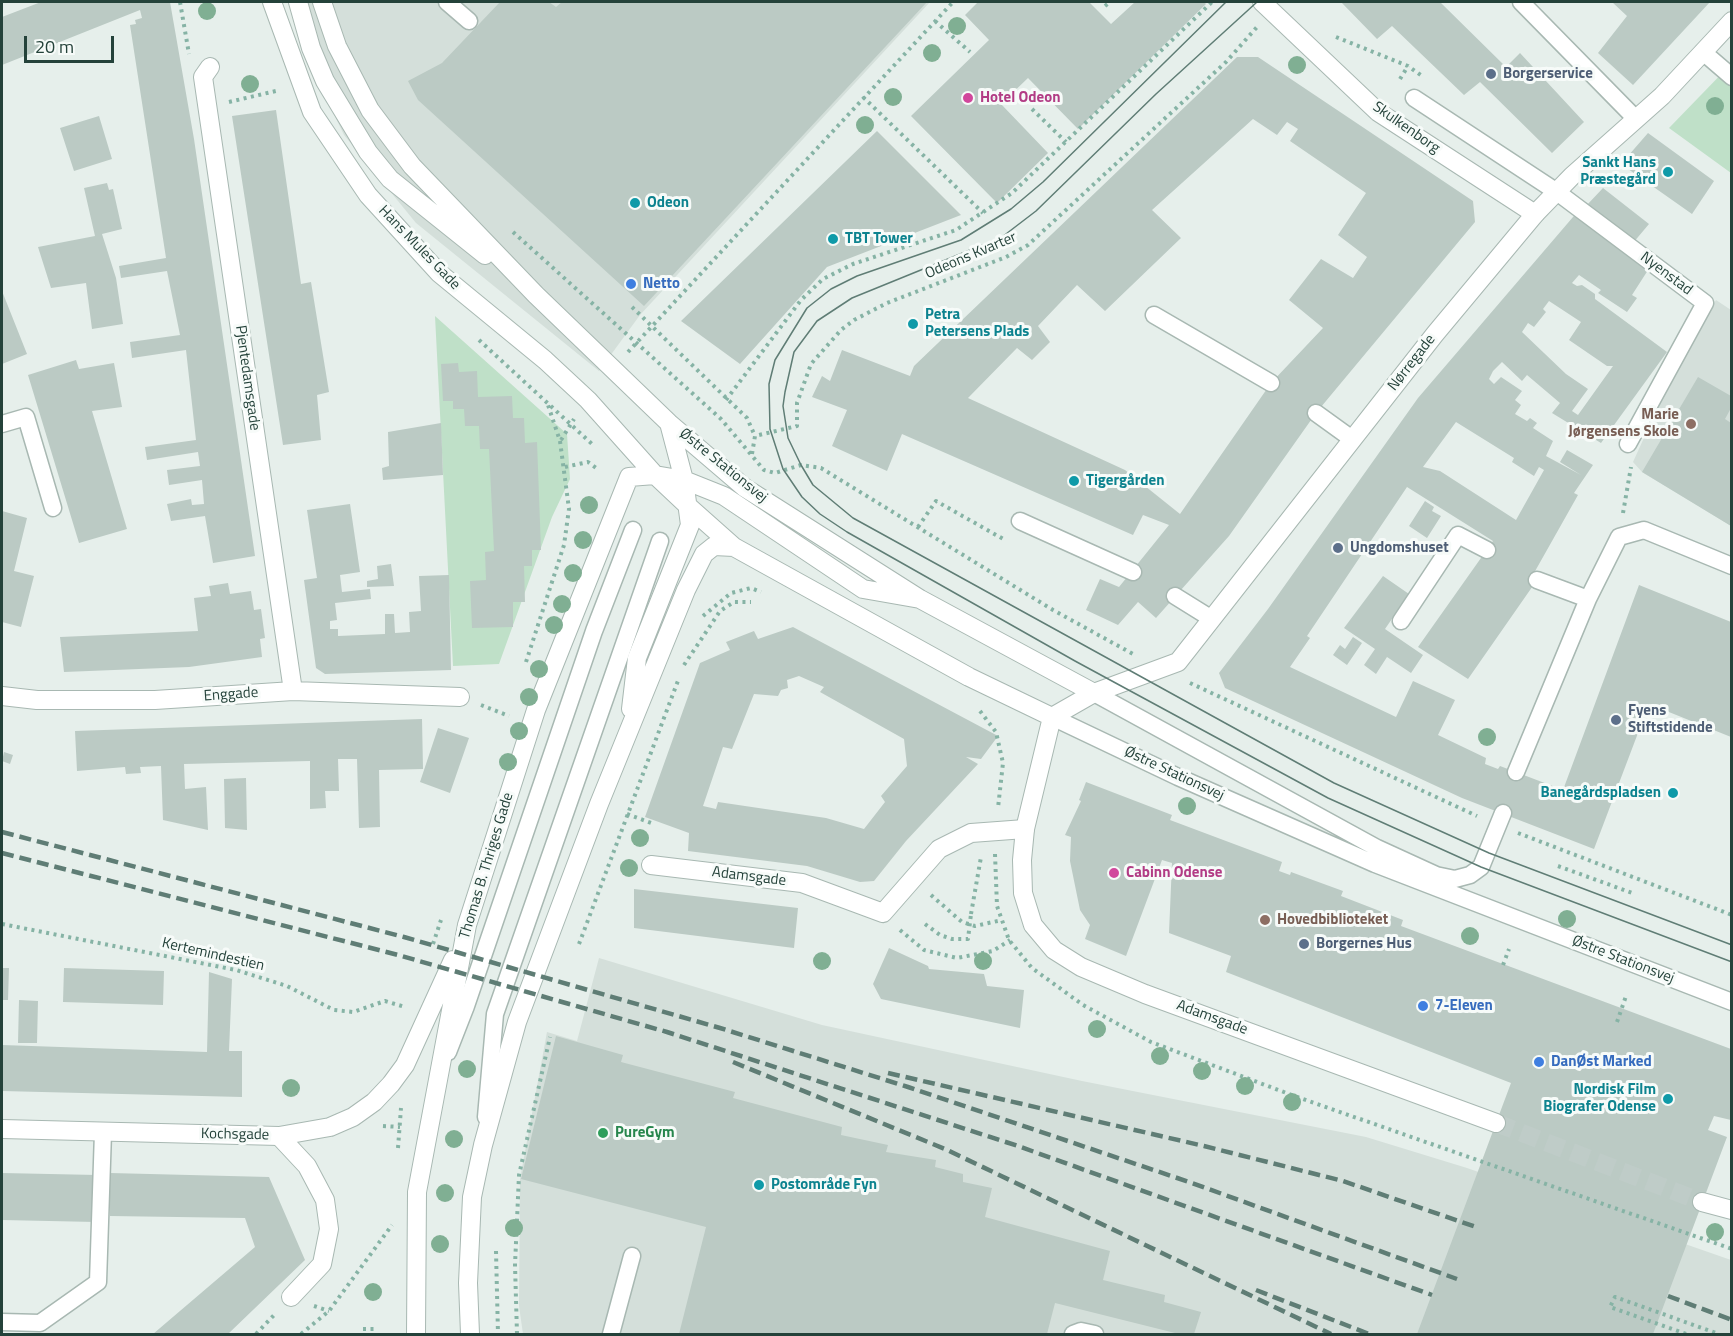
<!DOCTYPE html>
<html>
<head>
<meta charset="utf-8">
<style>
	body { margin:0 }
	#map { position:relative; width:1733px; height:1336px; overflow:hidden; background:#e6efeb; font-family:"Titillium Web",sans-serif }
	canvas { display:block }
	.frame { position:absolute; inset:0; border:3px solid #24423a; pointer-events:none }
	.scale { position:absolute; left:24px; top:36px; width:90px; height:27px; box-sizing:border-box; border:3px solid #24423a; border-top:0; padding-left:8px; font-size:18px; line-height:21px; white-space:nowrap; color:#24423a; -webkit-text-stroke:4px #f7fbf9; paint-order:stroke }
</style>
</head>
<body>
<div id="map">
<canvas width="1733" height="1336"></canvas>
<div class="frame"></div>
<div class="scale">20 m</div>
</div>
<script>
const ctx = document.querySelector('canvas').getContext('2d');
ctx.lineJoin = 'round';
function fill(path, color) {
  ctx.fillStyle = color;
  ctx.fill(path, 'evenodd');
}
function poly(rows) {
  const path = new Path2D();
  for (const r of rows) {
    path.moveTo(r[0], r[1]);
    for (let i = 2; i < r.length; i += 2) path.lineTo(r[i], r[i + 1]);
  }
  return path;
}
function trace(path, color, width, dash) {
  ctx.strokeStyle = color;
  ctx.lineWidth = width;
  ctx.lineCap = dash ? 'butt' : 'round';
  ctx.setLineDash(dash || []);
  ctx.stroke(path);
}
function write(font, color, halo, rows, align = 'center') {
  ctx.font = font + ' "Titillium Web",sans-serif';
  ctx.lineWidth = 6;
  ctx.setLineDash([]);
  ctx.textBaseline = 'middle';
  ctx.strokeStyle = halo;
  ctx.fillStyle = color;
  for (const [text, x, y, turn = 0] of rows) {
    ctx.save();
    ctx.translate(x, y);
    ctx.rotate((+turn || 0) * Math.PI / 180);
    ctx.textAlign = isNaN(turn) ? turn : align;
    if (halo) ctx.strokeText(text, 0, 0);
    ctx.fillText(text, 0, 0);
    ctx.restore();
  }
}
fill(poly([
	[290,2,930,2,640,315,599,371,416,223,344,135,303,50],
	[1716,300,1731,310,1731,526,1642,472,1633,462,1668,385],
	[599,958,822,1025,1082,1081,1366,1137,1467,1168,1731,1260,1731,1334,523,1334,519,1306,520,1179,547,1032,577,1041]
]), '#d4dfda');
fill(poly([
	[1731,64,1731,173,1669,128],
	[435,316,567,434,570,479,552,517,499,664,453,666]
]), '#bfe0c8');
fill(poly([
	[41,2,170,2,194,139,255,556,213,563,205,516,171,521,167,504,191,499,192,505,204,504,202,480,169,485,167,470,200,466,198,452,147,460,145,447,196,440,186,350,132,358,130,342,180,335,167,271,121,278,119,266,166,258,130,25,136,24,135,20,142,18,140,10,2,65,2,17],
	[500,2,549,2,556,7,562,2,927,2,644,306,418,100,408,81,442,63],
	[978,2,1089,2,1111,24,1135,2,1204,2,1206,4,1078,129,1028,78,1001,104,1048,153,997,203,911,116,989,40,965,15],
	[1341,2,1440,2,1506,67,1520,53,1584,122,1552,153,1480,82,1464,95,1392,26,1377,39],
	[1612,2,1710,2,1633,85,1598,53,1627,16],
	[1237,57,1258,57,1473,201,1475,222,1316,413,1229,536,1156,618,1138,602,1118,625,1086,610,1100,579,1119,587,1169,525,1143,515,1133,535,902,434,887,471,832,446,847,410,812,397,822,376,830,381,842,350,910,376,914,366],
	[1253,119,1277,135,1287,122,1298,129,1290,141,1366,193,1338,235,1367,257,1353,278,1321,259,1289,300,1323,328,1271,383,1180,514,1125,470,968,398,1017,348,1032,360,1050,342,1038,326,1077,285,1105,311,1181,238,1152,210],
	[276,110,301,284,311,282,329,392,317,395,321,440,283,445,232,116],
	[99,116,112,159,74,171,60,128],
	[877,131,961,215,827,267,740,364,681,321],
	[1648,133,1714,181,1692,214,1621,164],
	[107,183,109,190,113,189,122,229,102,234,116,278,123,324,92,329,86,283,51,288,38,247,95,236,84,188],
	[1603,188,1649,224,1633,243,1586,206],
	[1579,210,1650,267,1632,295,1637,298,1627,312,1598,293,1601,290,1579,275,1572,283,1577,286,1582,285,1595,294,1595,299,1667,352,1601,443,1552,413,1560,403,1527,375,1522,381,1502,362,1493,371,1489,379,1494,384,1501,377,1522,391,1515,400,1521,405,1515,414,1527,421,1530,418,1537,423,1533,428,1553,441,1546,456,1581,475,1560,462,1567,450,1593,465,1574,493,1578,495,1534,573,1537,580,1468,679,1418,647,1493,541,1407,487,1307,636,1310,638,1290,667,1396,717,1413,681,1455,700,1438,735,1486,758,1485,764,1498,769,1500,766,1563,790,1639,585,1731,622,1731,737,1649,704,1594,849,1462,798,1225,688,1219,673,1268,609,1418,398],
	[1549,301,1581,322,1569,340,1607,366,1613,366,1578,415,1572,411,1588,389,1566,374,1522,332,1528,323,1534,327,1546,312,1543,309],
	[1456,422,1514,458,1512,462,1534,476,1539,467,1544,470,1516,520,1440,471,1423,467],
	[2,291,27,354,2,364],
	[76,360,79,369,114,363,122,407,92,411,127,529,79,543,28,375],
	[458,363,459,372,477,371,478,397,512,396,513,418,524,418,525,443,537,442,541,550,532,550,532,566,524,566,525,602,513,602,513,627,472,628,470,581,486,580,485,552,494,551,489,449,480,449,479,426,465,426,464,409,453,409,453,401,443,401,441,364],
	[1698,377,1731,396,1731,408,1725,419,1731,423,1731,526,1642,472],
	[441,423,443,475,383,480,382,468,389,466,388,432],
	[1425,501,1434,507,1432,511,1441,516,1427,538,1409,526],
	[350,504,360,572,340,575,342,592,370,589,371,599,335,603,337,620,330,621,330,629,338,629,338,636,385,634,385,614,394,614,395,633,410,632,409,612,421,611,419,576,449,575,451,670,325,674,316,668,304,580,317,578,307,510],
	[2,511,27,518,14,571,34,576,21,627,2,622],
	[391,564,394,586,367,587,367,581,378,579,377,566],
	[1383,576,1409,594,1385,629,1423,655,1411,673,1387,657,1376,674,1364,665,1375,649,1344,628],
	[228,583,230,594,251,591,254,610,261,609,265,638,260,639,262,657,189,667,64,672,60,637,198,631,194,598,211,596,209,586],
	[793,627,998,736,981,759,966,757,978,764,906,841,874,881,860,882,807,866,688,851,689,833,645,817,700,663,730,650,726,642,754,631,758,639],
	[799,676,824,687,820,692,904,739,907,766,881,796,885,802,864,829,826,818,718,802,716,809,703,806,723,747,732,749,754,694,778,696,781,690,788,688,787,680],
	[1353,637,1362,643,1347,665,1333,655,1340,645,1345,649],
	[422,719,423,769,379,770,380,827,359,828,357,759,338,759,339,791,325,791,326,808,310,809,310,761,184,764,185,789,206,787,208,830,163,820,161,766,140,767,141,773,126,774,125,767,77,771,75,731],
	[438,728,469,738,450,793,420,782],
	[4,752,13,755,10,764,2,761],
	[246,778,247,830,225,828,224,779],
	[1086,782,1172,815,1170,820,1282,862,1279,871,1290,875,1291,872,1343,891,1341,896,1403,920,1401,926,1731,1049,1731,1120,1714,1116,1708,1130,1727,1137,1653,1334,1417,1334,1511,1083,1226,972,1231,956,1169,933,1172,863,1162,860,1126,956,1085,939,1090,925,1080,910,1070,861,1071,837,1065,835,1081,801,1079,800],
	[634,889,798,908,794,948,634,928],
	[889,948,928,966,929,969,984,974,987,986,1024,990,1020,1028,881,999,873,984],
	[2,968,9,968,8,1000,2,1000],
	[64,968,164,971,163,1005,63,1002],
	[209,972,232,979,229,1051,242,1051,242,1097,2,1091,2,1045,207,1052],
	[19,1000,38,1001,37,1043,18,1043],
	[556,1036,623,1055,621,1062,735,1092,733,1098,842,1127,841,1135,888,1145,886,1152,936,1160,935,1167,963,1174,963,1182,992,1188,985,1217,1110,1251,1103,1280,1165,1295,1164,1302,1201,1312,1194,1334,1179,1334,1055,1303,1047,1334,679,1334,706,1227,521,1179],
	[2,1173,97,1175,96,1222,2,1220],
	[110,1173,269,1177,305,1260,228,1334,153,1334,255,1247,245,1218,110,1216]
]), '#bbcac4');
trace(poly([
	[1496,1123,1702,1202]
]), '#bfccc8', 18, [18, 9]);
const service = poly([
	[447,2,469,21],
	[1521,2,1636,119],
	[1703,52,1732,77],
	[1414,98,1557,192,1705,303,1628,444],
	[1154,315,1271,383],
	[1316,413,1352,439],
	[2,424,26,417,53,508],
	[1020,521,1133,572],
	[1537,580,1588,599],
	[1175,596,1212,619],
	[1401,621,1458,535,1487,550],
	[1094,693,1377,848,1436,875],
	[1052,717,1178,777,1375,864,1732,1002],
	[1516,772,1588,599,1619,537,1644,530,1732,566],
	[1426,873,1455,879,1470,875,1481,867,1503,813],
	[448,1052,466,1006,594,631,633,530],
	[486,1117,495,1014,660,541],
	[2,1322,40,1323,98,1282,103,1132],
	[611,1334,632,1256],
	[1073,1334,1081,1331,1095,1334]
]);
const pedestrian = poly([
	[1262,2,1378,112,1535,214]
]);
const minor = poly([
	[210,67,203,77,293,691],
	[1094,693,1178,662,1435,334,1535,214,1572,176,1662,96,1732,21],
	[2,696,37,700,155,700,293,691,460,697],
	[651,865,802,883,883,913,939,849,971,833,1025,829],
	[279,1136,307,1166,325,1200,329,1229,322,1264,291,1297]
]);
const tertiary = poly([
	[272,2,312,112,368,195,439,273,545,360,588,400,655,475,689,507,734,547,969,677,1052,717],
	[298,2,311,48,325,81,368,152,390,179,485,255],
	[322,2,337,46,370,110,412,166,536,295,669,423,745,488,772,505,920,599,1094,693],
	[1094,693,1052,717,1025,829,1022,860,1023,893,1033,925,1054,950,1081,967,1145,994,1496,1123],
	[631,709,637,658,690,525,684,480,669,423],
	[2,1129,279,1136,330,1127,353,1117,374,1102,391,1084,405,1065,453,960],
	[1702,1202,1732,1210],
	[416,1334,417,1192,467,925,536,710,629,477,655,475,684,480,724,496,863,589,920,599],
	[470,1334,468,1283,472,1197,483,1145,517,1022,599,804,686,590,704,554,714,546,734,547]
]);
trace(service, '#a8b8b2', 19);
trace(pedestrian, '#a8b8b2', 20);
trace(minor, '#a8b8b2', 20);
trace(tertiary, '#a8b8b2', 20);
trace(poly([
	[180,2,189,54],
	[1105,6,1110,2],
	[935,21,970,52],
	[1336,37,1408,66,1422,76],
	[1400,79,1408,66],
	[863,97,983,213],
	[229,102,280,90],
	[1032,109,1066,142],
	[513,232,721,419,764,470,775,473,801,465,821,468,1053,610,1133,654],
	[632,307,747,418,755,436],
	[479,340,592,444],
	[628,352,953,2],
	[726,400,801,300,823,279,853,264,956,230,1012,193,1212,2],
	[561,440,574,419],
	[752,454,755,436,797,426,797,403,811,364,841,330,854,320,887,303,1006,257,1028,245,1226,62,1257,27],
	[565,467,588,462,599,470],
	[1623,513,1631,467],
	[918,527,936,501,1005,540],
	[703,616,731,593,751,588,761,592],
	[526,662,564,545,569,509,560,441,548,405],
	[684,665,720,611,734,602,751,602],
	[1190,683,1477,816],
	[481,705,509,716],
	[980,711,996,732,1003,763,998,808],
	[627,814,654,824],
	[1518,833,1732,915],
	[995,854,997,906,1009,940,1032,968,1083,1005,1151,1042,1297,1097,1732,1249],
	[1558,866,1635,894],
	[931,895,962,922,975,926,1002,920],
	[971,914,981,857],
	[2,924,236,970,287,986,334,1010,353,1012,385,1001,405,1007],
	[900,930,924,950,957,958,993,951,1010,940],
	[433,944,441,920],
	[579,944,679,678],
	[1503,965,1509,949],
	[1617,1022,1626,996],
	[383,1126,400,1127],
	[398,1148,401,1108],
	[496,1251,498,1334],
	[314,1306,329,1311],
	[363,1329,374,1329],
	[256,1334,276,1313],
	[301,1334,329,1311,392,1225],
	[517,1334,515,1265,519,1175,550,1037],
	[1686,1334,1610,1307,1615,1297,1719,1334]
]), '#86b3a5', 4, [3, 4.5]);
trace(service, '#fff', 16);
trace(pedestrian, '#fff', 18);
trace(minor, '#fff', 18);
trace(tertiary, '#fff', 18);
trace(poly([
	[1226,2,1043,182,1011,209,961,240,857,276,831,289,807,308,775,360,769,384,770,429,783,469,802,497,820,514,847,532,1075,661,1328,798,1481,867,1732,962],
	[1257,2,1156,94,1036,211,1002,237,852,298,817,321,794,352,785,392,783,406,788,438,801,465,813,485,853,518,1334,783,1489,853,1732,945]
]), '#5f7d75', 1.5);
trace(poly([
	[2,832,404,937,720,1028,908,1087,1192,1183,1457,1279],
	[2,853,398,955,667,1032,1018,1146,1432,1295],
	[733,1062,945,1149,1331,1334],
	[888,1073,1204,1146,1343,1181,1476,1227],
	[1256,1290,1369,1334],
	[1668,1296,1732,1320]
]), '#5f7d75', 4.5, [12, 6]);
trace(poly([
	[925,924,940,935,952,939,968,939,971,914]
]), '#86b3a5', 4, [3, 4.5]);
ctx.fillStyle = '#80af93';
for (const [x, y] of [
	[207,11],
	[957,26],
	[932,53],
	[1297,65],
	[250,84],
	[893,97],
	[1715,106],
	[865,125],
	[589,505],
	[583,540],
	[573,573],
	[562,604],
	[554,625],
	[539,669],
	[529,697],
	[519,731],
	[1487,737],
	[508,762],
	[1187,806],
	[640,838],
	[629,868],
	[1567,919],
	[1470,936],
	[822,961],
	[983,961],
	[1097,1029],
	[1160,1056],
	[467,1069],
	[1202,1071],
	[1245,1086],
	[291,1088],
	[1292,1102],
	[454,1139],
	[445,1193],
	[514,1228],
	[1715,1232],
	[440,1244],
	[373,1292]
]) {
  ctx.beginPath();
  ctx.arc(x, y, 9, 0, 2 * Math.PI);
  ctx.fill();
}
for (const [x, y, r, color] of [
	[1491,74,6,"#5c6f8a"],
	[968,98,6,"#d1479c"],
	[1668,172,6,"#0f9aa8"],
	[635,203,6,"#0f9aa8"],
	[833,239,6,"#0f9aa8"],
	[631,284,6,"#3f7fe0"],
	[913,324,6,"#0f9aa8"],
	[1691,424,6,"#8d6e63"],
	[1074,481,6,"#0f9aa8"],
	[1338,548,6,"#5c6f8a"],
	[1616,720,6,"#5c6f8a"],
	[1673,793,6,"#0f9aa8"],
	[1114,873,6,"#d1479c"],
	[1265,920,6,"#8d6e63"],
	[1304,944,6,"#5c6f8a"],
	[1423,1006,6,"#3f7fe0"],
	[1539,1062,6,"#3f7fe0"],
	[1668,1099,6,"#0f9aa8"],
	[603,1133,6,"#2e9e5b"],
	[759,1185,6,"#0f9aa8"]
]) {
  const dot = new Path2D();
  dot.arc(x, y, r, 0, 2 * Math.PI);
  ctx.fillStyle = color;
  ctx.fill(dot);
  trace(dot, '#f7fbf9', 2);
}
write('bold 15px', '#4e5e75', '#f7fbf9', [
	["Borgerservice",1503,74],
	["Ungdomshuset",1350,548],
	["Fyens",1628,711],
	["Stiftstidende",1628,728],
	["Borgernes Hus",1316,944]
], 'left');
write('bold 15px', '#b23c85', '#f7fbf9', [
	["Hotel Odeon",980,98],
	["Cabinn Odense",1126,873]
], 'left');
write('15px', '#24423a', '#f7fbf9', [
	["Skulkenborg",1406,128,35],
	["Hans Mules Gade",419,248,46],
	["Odeons Kvarter",971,256,-23],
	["Nyenstad",1666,274,37],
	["Nørregade",1412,363,-52],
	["Pjentedamsgade",247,378,82],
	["Østre Stationsvej",723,466,39],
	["Enggade",231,695,-4],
	["Østre Stationsvej",1174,774,25],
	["Thomas B. Thriges Gade",487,866,-73],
	["Adamsgade",749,877,7],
	["Kertemindestien",213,955,13],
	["Østre Stationsvej",1623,960,21],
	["Adamsgade",1212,1018,20],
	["Kochsgade",235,1135,1]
]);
write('bold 15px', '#0d838f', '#f7fbf9', [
	["Sankt Hans",1656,163,"right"],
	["Præstegård",1656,180,"right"],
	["Odeon",647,203],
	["TBT Tower",845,239],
	["Petra",925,315],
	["Petersens Plads",925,332],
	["Tigergården",1086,481],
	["Banegårdspladsen",1661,793,"right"],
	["Nordisk Film",1656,1090,"right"],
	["Biografer Odense",1656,1107,"right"],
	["Postområde Fyn",771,1185]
], 'left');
write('bold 15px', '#366cbe', '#f7fbf9', [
	["Netto",643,284],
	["7-Eleven",1435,1006],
	["DanØst Marked",1551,1062]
], 'left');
write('bold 15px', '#785e54', '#f7fbf9', [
	["Marie",1679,415],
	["Jørgensens Skole",1679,432],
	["Hovedbiblioteket",1277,920,"left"]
], 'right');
write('bold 15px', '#27864d', '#f7fbf9', [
	["PureGym",615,1133]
], 'left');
</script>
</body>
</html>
